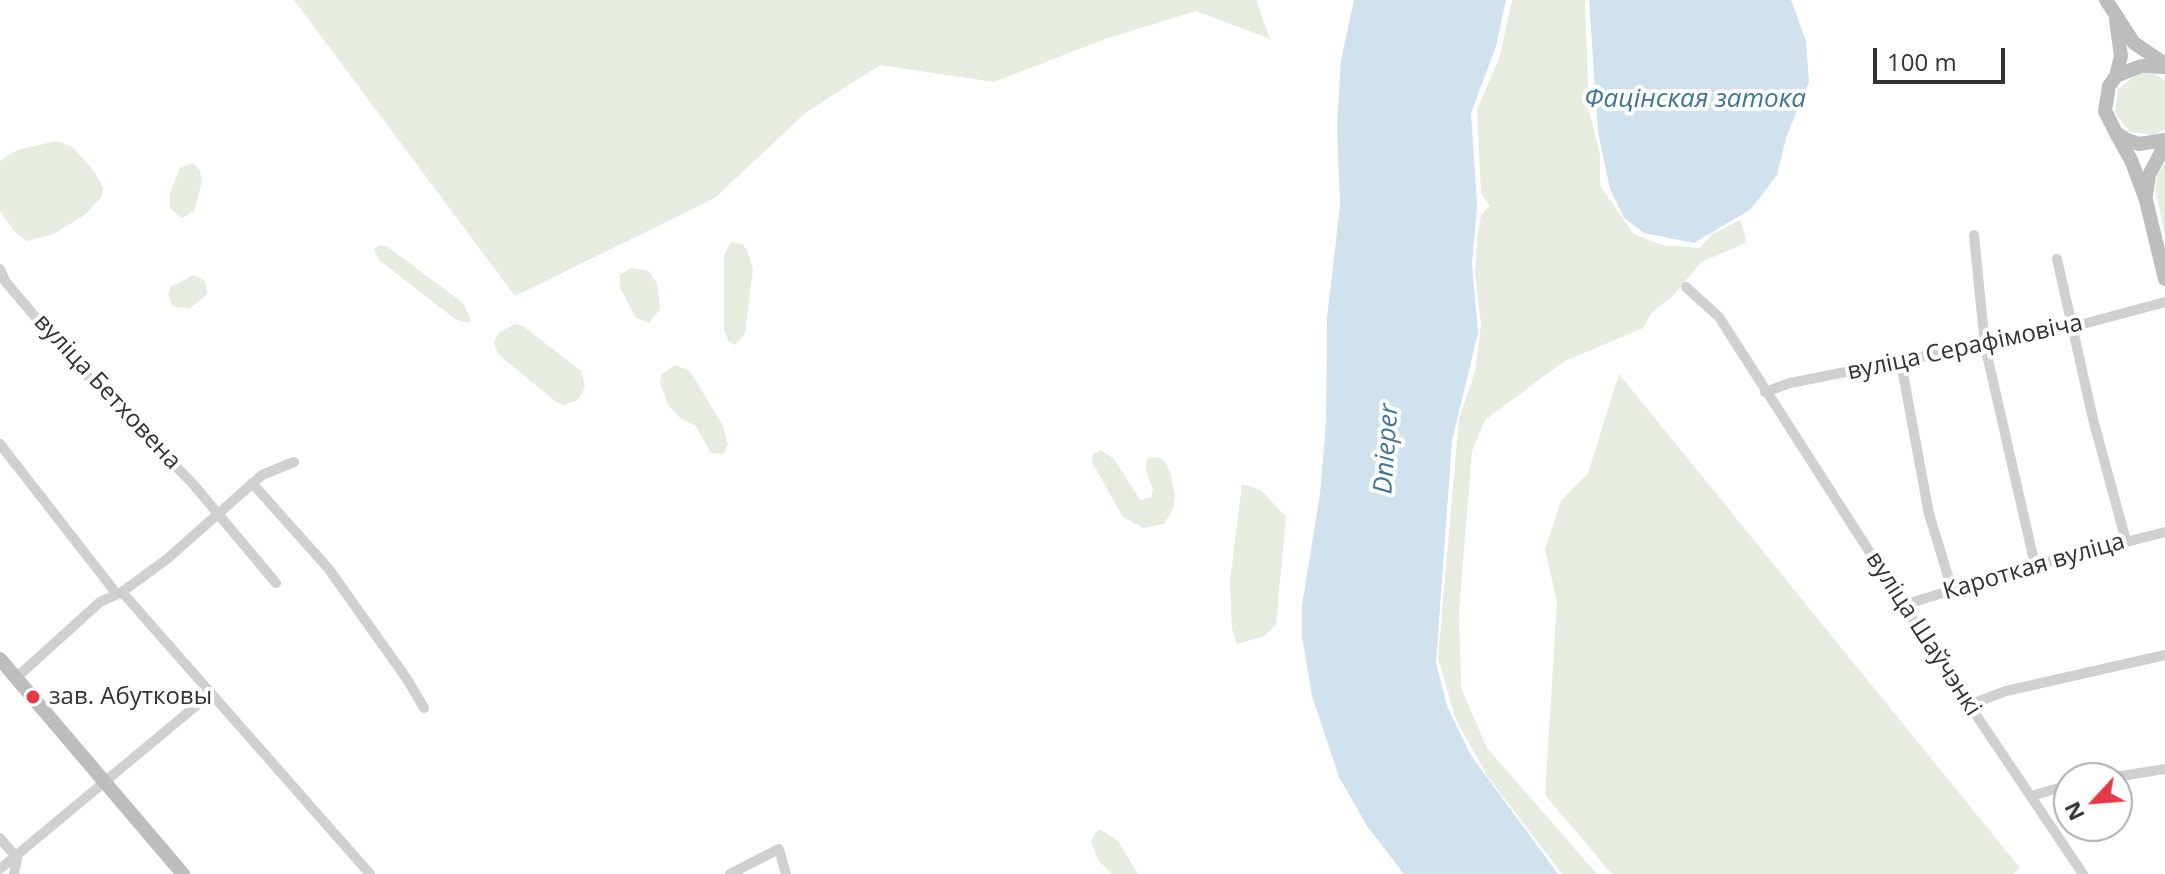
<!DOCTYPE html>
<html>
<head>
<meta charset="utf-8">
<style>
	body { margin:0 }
	#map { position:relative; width:2165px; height:874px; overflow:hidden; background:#fff; font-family:"Open Sans",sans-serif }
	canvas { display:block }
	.north { position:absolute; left:2053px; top:762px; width:80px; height:80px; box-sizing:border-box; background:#fff; border:2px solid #adadad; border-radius:50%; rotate:244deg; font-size:22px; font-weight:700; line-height:32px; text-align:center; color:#333 }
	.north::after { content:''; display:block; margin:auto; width:28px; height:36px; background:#e63946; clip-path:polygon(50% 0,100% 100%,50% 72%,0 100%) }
	.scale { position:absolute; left:1873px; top:48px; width:132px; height:36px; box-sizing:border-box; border:4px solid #333; border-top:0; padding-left:10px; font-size:24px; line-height:28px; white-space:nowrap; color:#333; -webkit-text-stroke:6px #fff; paint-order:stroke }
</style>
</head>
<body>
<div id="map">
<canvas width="2165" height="874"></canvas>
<div class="north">N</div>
<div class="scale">100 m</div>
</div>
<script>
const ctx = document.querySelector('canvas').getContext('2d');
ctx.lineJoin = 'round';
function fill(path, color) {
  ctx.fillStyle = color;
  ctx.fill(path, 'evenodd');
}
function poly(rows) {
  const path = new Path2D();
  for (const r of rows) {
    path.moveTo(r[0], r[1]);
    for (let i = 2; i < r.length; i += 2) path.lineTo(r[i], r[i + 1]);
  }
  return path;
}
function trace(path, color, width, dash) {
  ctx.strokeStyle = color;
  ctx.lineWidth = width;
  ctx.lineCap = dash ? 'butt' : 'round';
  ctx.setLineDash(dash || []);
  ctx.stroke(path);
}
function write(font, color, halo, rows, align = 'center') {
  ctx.font = font + ' "Open Sans",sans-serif';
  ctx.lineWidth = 8;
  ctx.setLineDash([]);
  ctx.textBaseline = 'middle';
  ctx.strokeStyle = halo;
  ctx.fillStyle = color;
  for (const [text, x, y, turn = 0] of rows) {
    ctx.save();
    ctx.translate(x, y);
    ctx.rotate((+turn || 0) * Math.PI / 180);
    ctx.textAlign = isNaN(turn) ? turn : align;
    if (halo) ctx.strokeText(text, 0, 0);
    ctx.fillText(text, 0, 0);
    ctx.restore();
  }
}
fill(poly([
	[294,0,1256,0,1270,39,1196,11,1105,39,994,82,880,65,805,113,715,198,515,296],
	[1512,0,1585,0,1589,110,1600,155,1600,186,1634,234,1662,245,1700,248,1711,235,1740,220,1745,235,1746,243,1701,262,1673,296,1652,312,1643,328,1563,362,1485,420,1472,451,1459,611,1461,688,1487,748,1597,874,1562,874,1488,777,1455,718,1438,657,1459,418,1475,372,1481,324,1475,275,1477,240,1481,214,1490,206,1481,193,1477,110,1500,56],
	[2137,74,2154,74,2165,80,2165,130,2154,135,2130,132,2115,113,2118,89],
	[57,141,71,146,94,171,103,188,102,196,86,214,54,234,27,241,14,231,0,211,0,161,17,150],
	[2165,162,2165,236,2155,188,2157,176],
	[192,163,200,170,202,182,194,211,182,218,170,208,170,193,180,168],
	[731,242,742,244,747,250,753,269,745,334,735,345,728,341,724,330,724,255],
	[380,245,388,247,463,303,471,320,467,323,455,319,379,260,374,249],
	[631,268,649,271,658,285,660,309,649,323,636,318,620,288,620,275],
	[194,275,205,281,207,294,190,308,173,307,168,295,170,287],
	[515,324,523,326,581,371,585,387,578,400,564,405,556,402,498,354,494,344,498,333],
	[675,365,688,370,695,379,723,426,728,444,723,454,711,453,696,426,680,418,668,405,660,383,662,374],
	[1619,374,2020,868,2013,874,1612,874,1545,795,1557,602,1545,549,1561,501,1588,473],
	[1101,450,1114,459,1140,500,1151,497,1153,489,1146,471,1147,458,1158,457,1164,461,1171,474,1175,498,1173,509,1164,524,1143,528,1123,517,1092,462,1093,454],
	[1242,484,1261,490,1286,517,1276,625,1264,636,1237,644,1232,629,1230,581],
	[1101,830,1118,841,1138,874,1112,874,1098,860,1091,842,1096,832]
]), '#e6ecdf');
fill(poly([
	[1354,0,1506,0,1496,46,1471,113,1477,205,1472,264,1478,333,1452,441,1436,663,1447,706,1470,754,1558,874,1404,874,1367,826,1339,777,1312,696,1302,636,1302,605,1320,494,1326,424,1327,318,1340,206,1337,127,1341,60],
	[1589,0,1791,0,1806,41,1809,82,1786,138,1777,175,1751,209,1694,243,1644,233,1624,218,1610,189,1598,132]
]), '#cfe2ee');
trace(poly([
	[1974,235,1985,346,2035,565],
	[2057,259,2093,419,2126,541],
	[0,269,5,281,70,358,193,484,276,583],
	[1686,287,1719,317,1933,651,2083,874],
	[1901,363,1929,514,1952,589],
	[1765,392,1790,383,2072,327,2165,302],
	[0,444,116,593],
	[252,483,328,568,407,679,424,708],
	[122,592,370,874],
	[1903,605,2035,565,2165,532],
	[16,678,100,602,122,592,167,559,262,475,294,462],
	[1969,705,2006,691,2165,655],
	[2109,778,2165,769],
	[2031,796,2069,785],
	[0,838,17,858,14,874],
	[0,869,209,695],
	[730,874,779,849,786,874]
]), '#d0d0d0', 10);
trace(poly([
	[2106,0,2134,43,2165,64],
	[2116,20,2121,56,2116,76],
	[2165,67,2141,66,2116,76,2109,86,2105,111,2116,133,2127,140,2139,144,2165,140],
	[2116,133,2131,160,2146,200,2165,279],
	[2146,195,2149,175,2165,145],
	[0,659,183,874]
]), '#bdbdbd', 14);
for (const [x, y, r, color] of [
	[33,697,8,"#e63946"]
]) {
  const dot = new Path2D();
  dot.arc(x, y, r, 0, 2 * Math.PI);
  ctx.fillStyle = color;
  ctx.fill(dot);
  trace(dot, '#fff', 3);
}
write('24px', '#333', '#fff', [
	["вуліца Серафімовіча",1965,348,-12],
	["вуліца Бетховена",107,392,47],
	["Кароткая вуліца",2034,567,-16],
	["вуліца Шаўчэнкі",1923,634,57]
]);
write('24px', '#333', '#fff', [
	["зав. Абутковы",49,697]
], 'left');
write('italic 26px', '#3f7597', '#fff', [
	["Фацінская затока",1695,100],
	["Dnieper",1387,449,-86]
]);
</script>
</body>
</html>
